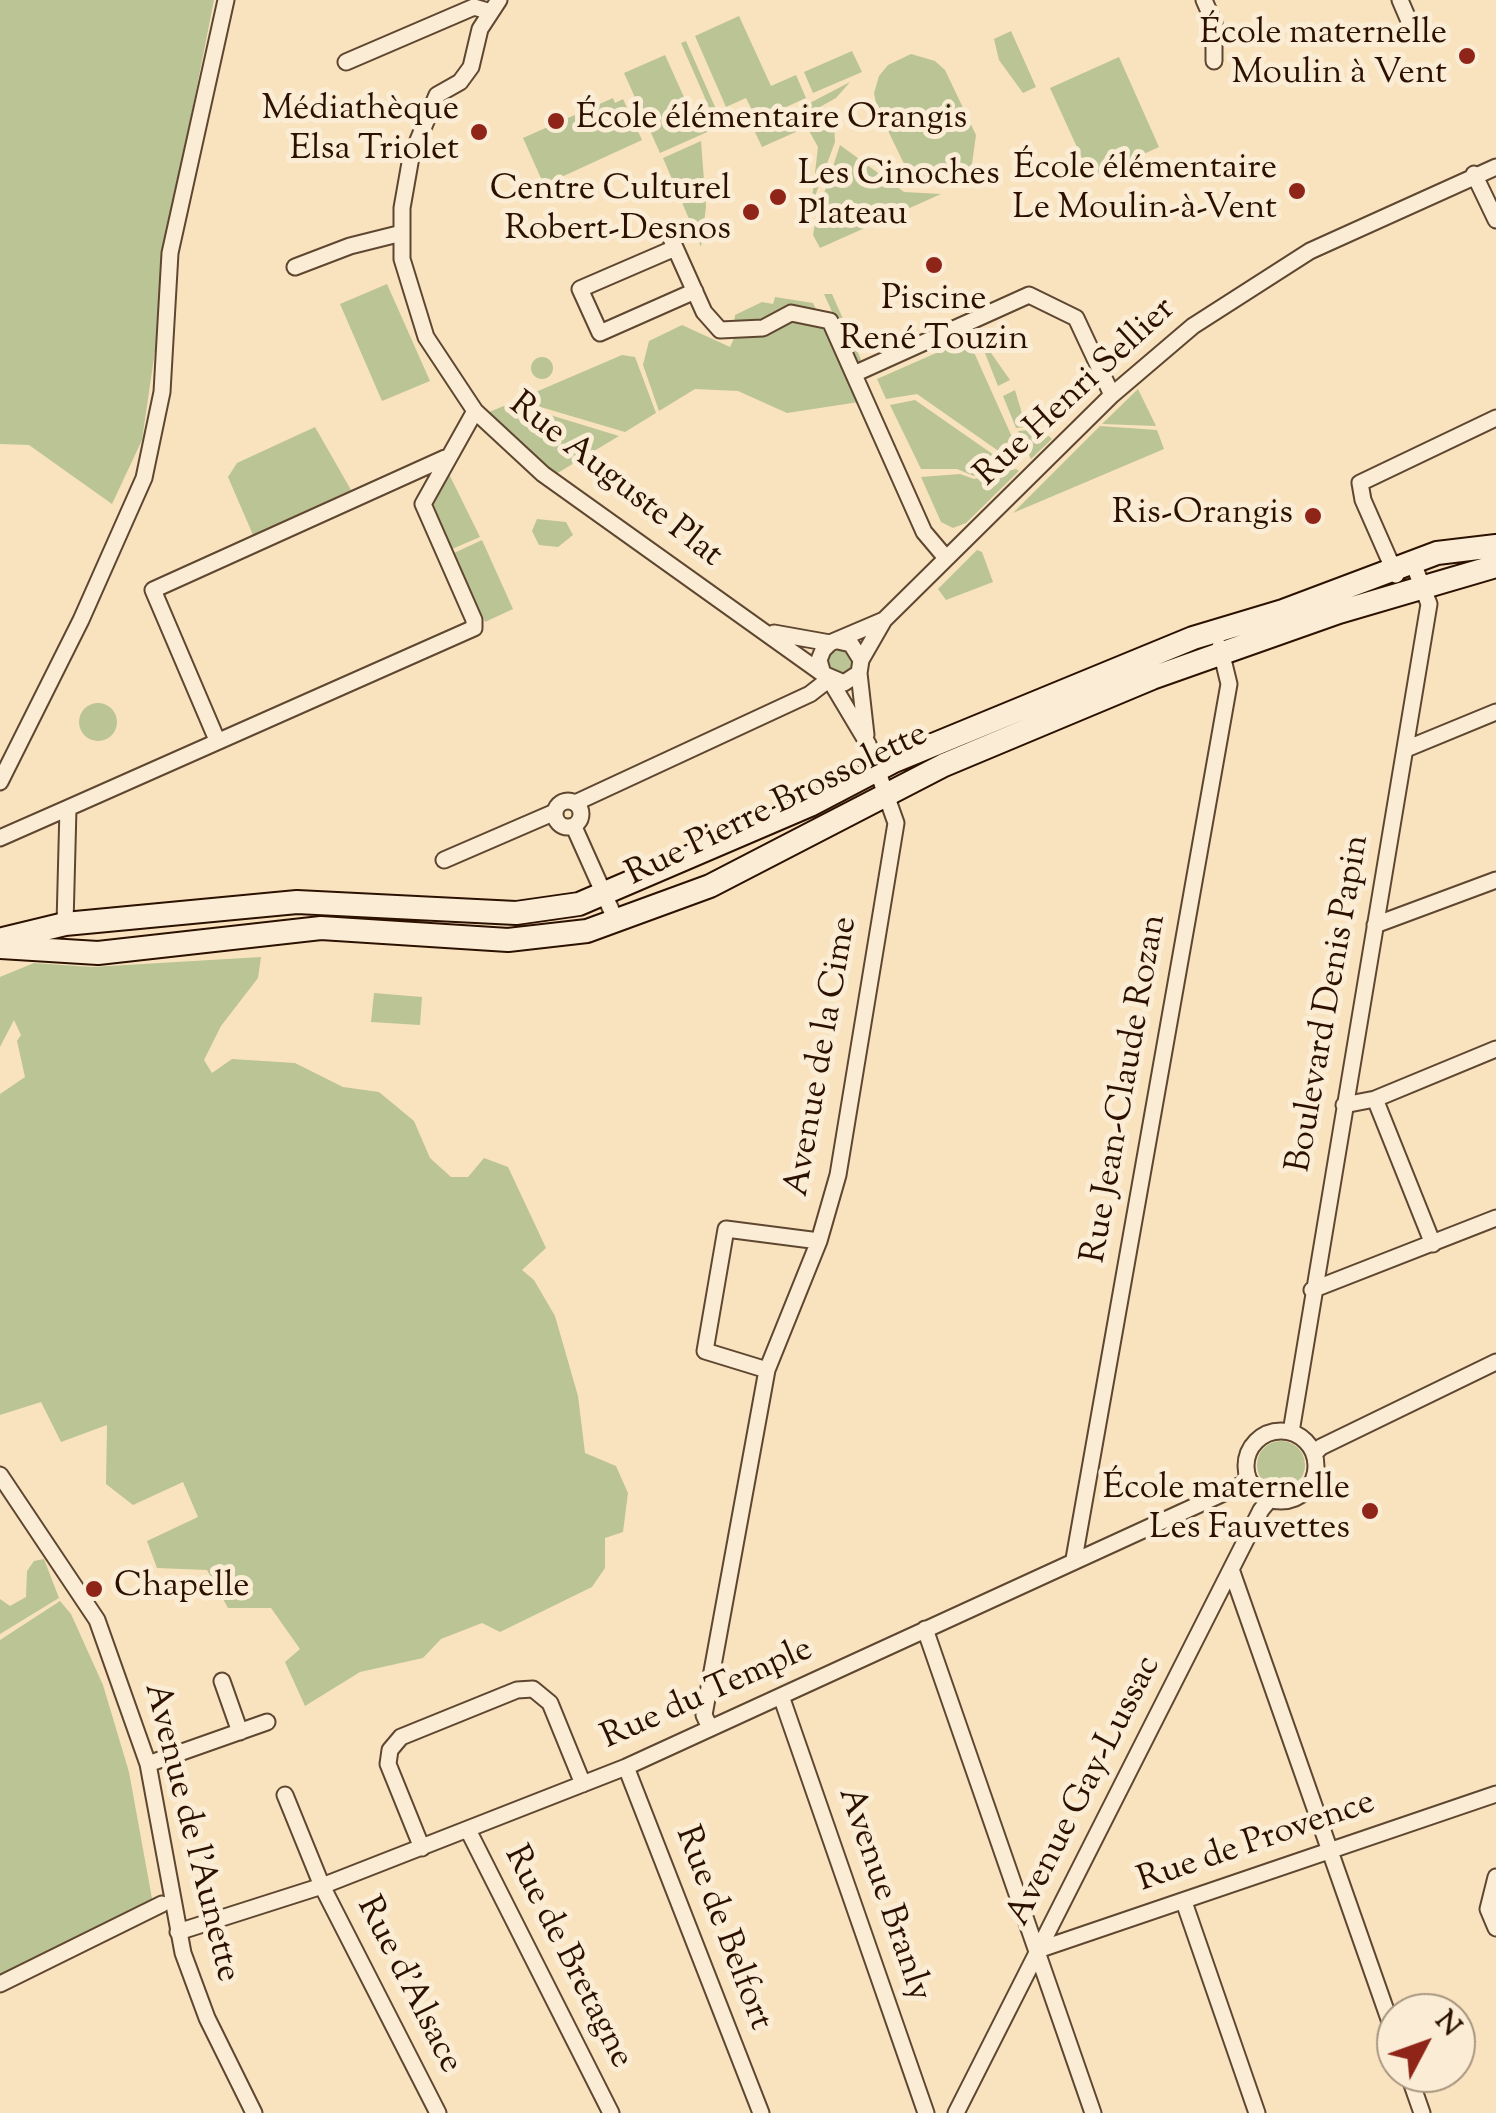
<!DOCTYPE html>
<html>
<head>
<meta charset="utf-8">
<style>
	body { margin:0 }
	#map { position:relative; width:1496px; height:2113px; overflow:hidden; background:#f9e3bf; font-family:"Sorts Mill Goudy",serif }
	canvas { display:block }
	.north { position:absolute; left:1376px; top:1993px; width:100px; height:100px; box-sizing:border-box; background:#fbedd5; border:2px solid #a89580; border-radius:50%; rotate:49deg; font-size:28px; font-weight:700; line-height:40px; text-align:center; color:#2c1101 }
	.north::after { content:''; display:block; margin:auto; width:35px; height:45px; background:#8f2418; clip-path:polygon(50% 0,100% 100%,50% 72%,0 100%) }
</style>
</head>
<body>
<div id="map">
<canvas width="1496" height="2113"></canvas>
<div class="north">N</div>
</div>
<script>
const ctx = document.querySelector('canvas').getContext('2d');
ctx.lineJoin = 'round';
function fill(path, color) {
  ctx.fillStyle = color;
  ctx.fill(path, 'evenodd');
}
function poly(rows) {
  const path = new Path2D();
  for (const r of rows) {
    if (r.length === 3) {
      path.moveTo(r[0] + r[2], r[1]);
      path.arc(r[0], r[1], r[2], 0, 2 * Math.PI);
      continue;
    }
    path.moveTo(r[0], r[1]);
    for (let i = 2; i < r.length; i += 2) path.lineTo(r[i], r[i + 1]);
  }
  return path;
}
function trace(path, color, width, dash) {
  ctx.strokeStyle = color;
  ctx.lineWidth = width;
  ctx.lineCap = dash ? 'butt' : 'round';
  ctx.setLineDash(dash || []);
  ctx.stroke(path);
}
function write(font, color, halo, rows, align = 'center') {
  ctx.font = font + ' "Sorts Mill Goudy",serif';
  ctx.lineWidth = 10;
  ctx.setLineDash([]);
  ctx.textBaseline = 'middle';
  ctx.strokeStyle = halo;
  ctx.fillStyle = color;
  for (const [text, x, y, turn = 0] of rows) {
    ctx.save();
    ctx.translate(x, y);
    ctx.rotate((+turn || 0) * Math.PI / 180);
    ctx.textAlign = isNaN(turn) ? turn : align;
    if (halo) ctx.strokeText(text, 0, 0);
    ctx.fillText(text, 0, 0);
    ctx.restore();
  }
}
fill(poly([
	[0,0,214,0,184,152,142,440,112,504,29,445,0,444],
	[739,16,771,86,796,75,806,98,757,120,746,98,726,107,695,36],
	[1011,31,1036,87,1023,93,999,60,994,39],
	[686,41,723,125,660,153,624,73,665,55,698,128,715,121,681,43],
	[852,51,862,72,813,93,804,72],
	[911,54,935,61,945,70,976,135,972,164,955,180,944,184,929,183,907,170,877,108,874,93,879,76,888,65],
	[1119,57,1159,147,1091,178,1050,88],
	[850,82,836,98,811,112,785,116],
	[613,98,615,103,623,99,642,140,544,185,523,138],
	[825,110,834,124,835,142,811,207,818,147,807,127,762,147,753,128,812,117],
	[701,141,706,207,701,247,663,158],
	[840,145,904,192,941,194,820,248,813,235,816,218],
	[387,284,430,381,382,401,340,304],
	[824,294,832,294,862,362,856,365],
	[775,297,813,303,816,309,789,307,758,322,734,323,735,315,762,302,773,304],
	[789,319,824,324,859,402,787,413,738,391,695,389,659,411,643,365,649,341,682,325,730,347,736,334],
	[977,333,1010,380,998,386],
	[968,339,1021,457,1017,464,917,394,886,399,877,379],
	[622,355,635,357,656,413,625,432,517,400],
	[542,368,11],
	[1138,389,1156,426,1102,424],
	[1015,390,1026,427,1016,428,1003,396],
	[915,400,1004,462,1012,465,974,476,957,469,921,469,890,405],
	[511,403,619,436,556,474,489,412],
	[1100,426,1157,430,1164,449,1013,513],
	[315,427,351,490,253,535,228,477,237,463],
	[1041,429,1052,439,1031,459,1018,431],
	[1016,469,1019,471,966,523,953,528,941,522,921,477,960,474,974,479],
	[448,472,480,537,452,549,433,504],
	[537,519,566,522,573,535,558,547,539,545,532,531],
	[482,540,513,609,485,622,454,553],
	[977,550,982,552,993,582,946,600,938,589],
	[839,661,13],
	[98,722,19],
	[261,957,258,978,221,1026,204,1060,212,1073,232,1059,295,1063,343,1087,379,1092,414,1121,430,1158,451,1177,468,1177,484,1158,508,1167,546,1248,522,1270,534,1280,555,1316,578,1396,585,1453,616,1466,628,1493,623,1532,605,1538,605,1568,592,1587,500,1632,482,1623,441,1639,423,1658,360,1672,305,1706,285,1662,300,1649,271,1608,228,1608,207,1570,157,1568,147,1541,198,1517,183,1482,133,1505,106,1484,107,1425,61,1442,41,1402,0,1415,0,1094,25,1077,17,1041,21,1035,14,1020,0,1047,0,977,34,963,92,967],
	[374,993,422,997,420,1025,371,1022],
	[1281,1465,24],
	[44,1559,59,1598,0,1634,0,1599,10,1606,26,1597,27,1571,34,1561],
	[60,1601,71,1614,103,1685,129,1772,153,1904,0,1985,0,1640]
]), '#bbc494');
const minor = poly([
	[499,0,480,29,471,67,460,82,437,95,411,157,402,208,402,259,426,337,475,411,543,474,823,674],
	[1204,0,1214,23,1214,61],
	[1400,0,1409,21],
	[346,62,474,7,491,12],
	[1474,174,1496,220],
	[669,234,704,312,720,330,763,328,791,313,830,321,924,532,946,558],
	[675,248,580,289,600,333,695,291],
	[295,267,350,246,402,233],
	[854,374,1029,295,1076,318,1112,395],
	[1396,575,1363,500,1360,483,1496,418],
	[774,633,830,643],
	[838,641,851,644,861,660,859,673,844,683,823,674,819,660,823,650,830,643,884,620],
	[861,660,884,620,1112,395,1193,326,1310,251,1496,167],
	[859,673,866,735],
	[217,740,153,590,445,458],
	[1406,749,1496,712],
	[0,782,81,620,144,478,162,392,170,253,226,0],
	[568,814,13],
	[575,803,810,694,828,680],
	[574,827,617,923],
	[0,838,68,808],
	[444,860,555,812],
	[65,924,68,808,474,628,474,620,423,504,475,411],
	[1375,925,1496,880],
	[1375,1099,1433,1244],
	[1344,1105,1375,1099,1496,1049],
	[1312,1290,1496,1218],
	[767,1370,705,1351,726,1229,819,1241],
	[1281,1466,35],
	[1291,1432,1429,604,1413,563],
	[1314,1454,1321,1447,1496,1362],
	[0,1475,97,1620,148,1764,183,1953,207,2018,254,2113],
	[1074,1559,1229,684,1220,647],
	[1232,1572,1396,2039],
	[925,1629,1093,2113],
	[222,1681,240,1732],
	[781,1696,926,2113],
	[710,1728,704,1715,767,1370,819,1241,838,1175,896,823,868,744,831,682],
	[148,1764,267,1722],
	[626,1767,761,2113],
	[285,1795,322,1886,438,2113],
	[468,1830,611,2113],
	[422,1848,388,1764,390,1750,401,1737,517,1690,533,1689,550,1703,583,1784],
	[1496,1877,1488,1909,1496,1928],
	[1184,1902,1257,2113],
	[178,1932,322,1886,626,1767,1250,1481],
	[1038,1950,1496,1794],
	[0,1984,162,1904],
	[1408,2073,1422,2113],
	[956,2113,1261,1510,1270,1499]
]);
const secondary = poly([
	[3,939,65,924,297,902,516,913,579,904,810,805,894,761,1193,638,1283,611,1437,553,1496,546],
	[0,947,98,953,321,928,508,940,587,931,710,886,944,765,1152,678,1339,612,1496,566]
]);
trace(minor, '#5f4630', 19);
trace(secondary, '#2c1101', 26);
trace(minor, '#fbedd5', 15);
trace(secondary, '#fbedd5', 22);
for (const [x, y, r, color] of [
	[1467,56,10,"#8f2418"],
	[556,121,10,"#8f2418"],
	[479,132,10,"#8f2418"],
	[1297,191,10,"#8f2418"],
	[778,197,10,"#8f2418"],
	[751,212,10,"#8f2418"],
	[934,265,10,"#8f2418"],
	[1313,516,10,"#8f2418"],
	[1370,1511,10,"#8f2418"],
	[94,1589,10,"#8f2418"]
]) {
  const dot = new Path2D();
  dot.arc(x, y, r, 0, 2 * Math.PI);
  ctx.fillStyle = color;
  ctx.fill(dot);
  trace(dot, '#fbedd5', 4);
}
write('35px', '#2c1101', '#fbedd5', [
	["École maternelle",1447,36],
	["Moulin à Vent",1447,76],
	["Médiathèque",459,112],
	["Elsa Triolet",459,152],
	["École élémentaire Orangis",576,121,"left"],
	["École élémentaire",1277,171],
	["Le Moulin-à-Vent",1277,211],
	["Les Cinoches",798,177,"left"],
	["Plateau",798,217,"left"],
	["Centre Culturel",731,192],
	["Robert-Desnos",731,232],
	["Piscine",934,302,"center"],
	["René Touzin",934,342,"center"],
	["Ris-Orangis",1293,516],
	["École maternelle",1350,1491],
	["Les Fauvettes",1350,1531],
	["Chapelle",114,1589,"left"]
], 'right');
write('35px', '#2c1101', '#fbedd5', [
	["Rue Henri Sellier",1077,394,-43],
	["Rue Auguste Plat",614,482,38],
	["Rue Pierre Brossolette",778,807,-26],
	["Boulevard Denis Papin",1331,1004,-80],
	["Avenue de la Cime",824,1057,-80],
	["Rue Jean-Claude Rozan",1127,1089,-80],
	["Rue du Temple",708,1696,-24],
	["Avenue Gay-Lussac",1086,1792,-63],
	["Avenue de l'Aunette",189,1833,76],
	["Rue de Provence",1257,1844,-19],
	["Avenue Branly",882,1895,71],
	["Rue de Belfort",721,1929,69],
	["Rue de Bretagne",566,1958,63],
	["Rue d'Alsace",407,1986,63]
]);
</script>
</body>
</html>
